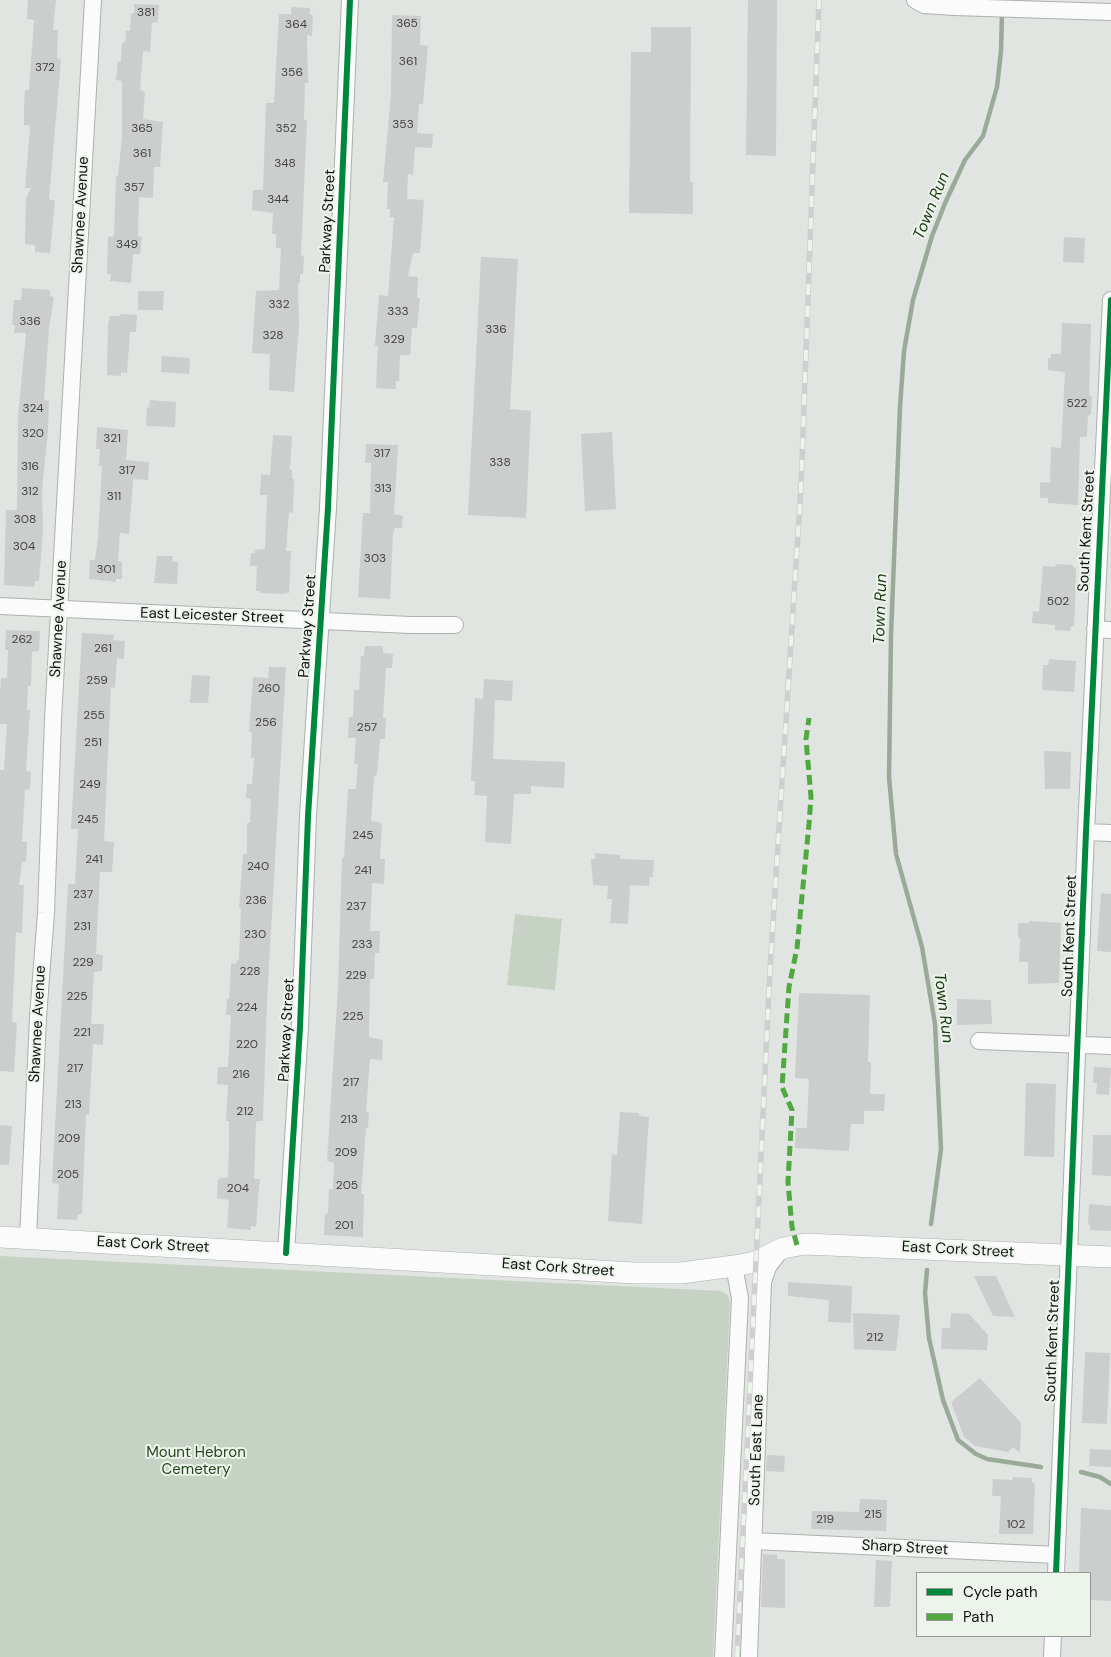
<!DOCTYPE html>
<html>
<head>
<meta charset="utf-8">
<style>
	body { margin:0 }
	#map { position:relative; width:1111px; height:1657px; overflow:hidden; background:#e1e5e1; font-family:"DM Sans",sans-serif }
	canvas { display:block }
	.legend { position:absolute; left:916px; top:1572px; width:175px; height:65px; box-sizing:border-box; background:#edf4ec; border:1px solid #949993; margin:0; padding:6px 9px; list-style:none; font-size:15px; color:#0f110e }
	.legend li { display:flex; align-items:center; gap:10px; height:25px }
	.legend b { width:25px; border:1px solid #949993 }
</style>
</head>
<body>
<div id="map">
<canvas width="1111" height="1657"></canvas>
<ul class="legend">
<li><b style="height:6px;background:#00873e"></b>Cycle path</li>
<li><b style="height:6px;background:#51a841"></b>Path</li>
</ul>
</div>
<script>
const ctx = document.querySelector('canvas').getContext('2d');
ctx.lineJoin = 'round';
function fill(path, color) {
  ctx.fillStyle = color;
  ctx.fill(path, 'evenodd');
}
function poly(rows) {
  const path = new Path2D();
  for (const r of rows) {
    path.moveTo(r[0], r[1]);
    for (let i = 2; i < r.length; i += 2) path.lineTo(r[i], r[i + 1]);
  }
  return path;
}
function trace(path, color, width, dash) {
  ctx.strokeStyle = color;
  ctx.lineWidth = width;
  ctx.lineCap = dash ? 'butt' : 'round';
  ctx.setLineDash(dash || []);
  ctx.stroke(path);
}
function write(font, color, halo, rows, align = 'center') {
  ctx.font = font + ' "DM Sans",sans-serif';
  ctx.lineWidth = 4;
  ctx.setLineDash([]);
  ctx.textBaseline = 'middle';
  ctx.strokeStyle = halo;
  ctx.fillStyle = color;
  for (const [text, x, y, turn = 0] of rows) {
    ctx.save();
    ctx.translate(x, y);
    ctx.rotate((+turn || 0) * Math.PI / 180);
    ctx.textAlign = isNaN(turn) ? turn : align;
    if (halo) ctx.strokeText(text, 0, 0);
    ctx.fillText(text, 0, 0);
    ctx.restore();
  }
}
fill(poly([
	[515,914,562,919,555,990,507,985],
	[0,1256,721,1291,728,1295,730,1304,713,1657,0,1657]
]), '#c6d2c4');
trace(poly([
	[931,1224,941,1149,935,1024,922,947,896,854,889,777,891,635,900,407,904,351,913,300,932,236,946,201,965,160,983,136,997,87,1001,51,1002,13],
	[927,1270,925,1293,929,1338,943,1400,958,1440,976,1454,987,1459,1041,1467],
	[1081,1472,1100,1477,1111,1484]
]), '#9aaa98', 4.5);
fill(poly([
	[28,0,56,0,53,30,58,30,57,58,61,60,49,199,55,201,50,253,35,252,35,245,25,244,26,199,31,188,25,188,30,128,29,125,24,125,24,104,25,90,29,90,34,20,27,19],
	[748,0,777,0,776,156,746,155],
	[134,4,159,5,158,22,152,23,150,52,143,51,140,90,145,92,143,119,163,122,160,167,154,167,153,198,139,197,138,236,142,237,140,254,133,254,131,283,110,281,111,274,107,274,108,236,113,237,114,234,116,176,118,176,122,137,122,81,116,80,118,61,121,62,122,42,125,43,126,31,130,31,131,13,134,13],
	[291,7,310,8,310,15,313,15,312,36,307,35,308,83,305,83,304,120,307,120,301,255,304,256,303,274,300,274,300,283,298,283,299,326,294,392,269,390,270,354,252,353,256,291,279,290,281,248,276,248,276,234,272,234,273,213,252,210,253,190,263,190,266,103,274,103,279,14,291,14],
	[392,15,421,16,420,45,428,46,423,104,419,104,417,133,433,134,432,148,415,147,413,175,408,174,407,199,424,200,420,253,413,253,408,276,418,277,417,298,420,298,417,328,412,328,410,355,400,355,399,381,396,381,396,389,388,389,376,388,378,346,375,346,379,295,388,296,394,217,390,217,390,209,387,209,388,182,383,182,391,94],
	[651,27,691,27,690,182,693,182,693,214,629,213,631,52,651,52],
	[1064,237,1085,238,1084,263,1063,262],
	[481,257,518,259,510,409,531,411,526,518,468,515],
	[22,288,50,290,50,296,54,297,49,328,44,400,49,401,48,431,42,490,43,530,39,581,35,581,34,587,4,585,6,510,17,510,18,417,26,333,14,333,15,325,12,325,14,300,21,300],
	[138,291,164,291,163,310,138,310],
	[120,314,137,315,136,332,130,332,127,373,121,372,121,376,107,375,108,324,110,316,120,316],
	[1062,323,1091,324,1089,395,1092,396,1091,414,1088,416,1087,437,1080,437,1078,505,1048,503,1048,498,1040,498,1040,482,1050,483,1051,447,1061,448,1065,372,1048,370,1048,358,1051,358,1051,354,1061,354],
	[162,356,190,358,189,374,161,372],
	[150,400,176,402,175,427,146,426,147,407,149,408],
	[97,427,128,430,126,460,149,462,148,480,134,479,133,481,129,534,120,533,118,561,122,562,122,579,116,579,116,582,89,579,90,560,95,560,98,537,102,466,99,466,100,449,96,449],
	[612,432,616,509,585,511,581,434],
	[273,435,292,436,290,470,292,470,292,479,294,479,293,513,289,512,286,551,291,551,289,593,283,594,260,593,260,591,256,591,257,566,250,566,251,553,255,553,255,550,265,549,267,495,260,495,261,474,270,475],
	[366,444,398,445,394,514,403,516,402,528,395,528,393,533,390,599,358,597,363,513,370,513,371,463,365,463],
	[157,556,173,556,172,561,178,562,177,584,154,583],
	[1056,564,1073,565,1073,567,1076,568,1075,610,1074,626,1071,626,1070,631,1055,630,1055,625,1032,623,1033,611,1039,612,1043,566,1055,567],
	[6,630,40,631,39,651,32,652,31,686,28,686,27,710,30,710,26,771,31,772,30,789,25,790,22,841,27,842,26,862,22,862,19,885,24,885,22,933,16,932,12,1022,17,1023,14,1072,0,1071,0,770,4,770,7,724,0,724,0,692,1,678,7,678,8,650,5,650],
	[82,633,114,635,113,640,125,641,124,659,117,658,115,688,111,687,104,841,114,842,112,872,100,872,96,954,103,955,102,971,94,972,91,1024,104,1024,103,1045,93,1044,89,1115,86,1114,82,1214,78,1215,77,1220,57,1219,59,1184,52,1183,68,884,75,884,78,829,71,829],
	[365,646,383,646,383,653,393,654,392,668,386,668,383,718,386,718,385,739,380,739,377,774,374,777,371,821,382,823,380,859,385,859,384,884,372,883,370,931,380,931,379,953,375,953,374,979,370,979,369,1037,383,1040,382,1060,370,1059,366,1112,369,1112,368,1128,366,1128,361,1194,364,1194,363,1237,324,1235,325,1213,328,1214,329,1189,333,1189,334,1163,327,1161,338,988,342,857,344,858,348,789,356,789,358,764,354,764,356,738,348,738,349,717,353,717,354,690,359,690,361,656,364,656],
	[1049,659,1076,661,1074,692,1042,690,1043,665,1048,665],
	[269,667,286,667,267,1001,263,1121,257,1121,256,1123,254,1179,260,1179,258,1200,256,1227,251,1226,251,1230,227,1228,229,1200,217,1198,218,1179,228,1177,229,1146,229,1121,226,1121,228,1085,217,1084,218,1067,228,1067,231,1015,226,1015,227,999,229,999,231,963,236,964,237,960,239,961,241,908,239,908,243,854,247,854,247,823,250,823,251,799,246,798,247,784,252,784,254,758,251,758,252,732,249,732,253,677,268,678],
	[192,675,210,676,208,703,190,703],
	[484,679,513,681,512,701,495,700,493,759,565,762,564,788,531,786,531,794,514,794,511,844,485,842,487,796,474,795,475,781,471,781,475,698,483,699],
	[1044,751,1071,752,1070,789,1045,789],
	[595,853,620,855,620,859,654,860,653,877,650,877,649,886,630,885,628,924,610,923,612,899,607,899,608,886,593,885,591,859,595,859],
	[1101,893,1111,894,1111,952,1097,951],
	[1029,921,1061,923,1059,983,1028,984,1028,962,1019,962,1020,938,1018,937,1018,923,1029,923],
	[799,993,870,995,868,1062,871,1062,870,1094,885,1094,884,1111,864,1111,864,1124,851,1124,849,1151,795,1148,796,1128,807,1128,809,1079,795,1078],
	[957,999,991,1000,992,1024,957,1025],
	[1094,1067,1111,1068,1109,1095,1096,1094,1097,1083,1093,1083],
	[1026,1083,1056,1084,1054,1157,1024,1156],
	[620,1112,639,1113,639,1116,649,1117,642,1224,608,1221,612,1154,617,1155],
	[0,1125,12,1126,9,1165,0,1165],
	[1093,1135,1111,1135,1111,1176,1092,1175],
	[1089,1204,1111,1206,1111,1231,1090,1230,1090,1225,1088,1225],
	[974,1276,996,1276,1015,1317,993,1316],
	[788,1282,852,1286,851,1323,828,1322,829,1300,788,1296],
	[853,1313,900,1315,896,1351,854,1349],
	[951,1313,969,1314,988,1335,987,1350,941,1349,942,1328,950,1328],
	[1085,1352,1110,1353,1107,1424,1082,1423],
	[980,1378,1021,1423,1020,1453,1013,1447,1008,1452,975,1446,964,1437,951,1402],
	[1090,1449,1111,1450,1111,1467,1089,1466],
	[767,1455,785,1456,784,1472,766,1471],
	[1013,1477,1032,1478,1032,1482,1035,1484,1033,1534,999,1534,1001,1496,992,1496,993,1479,1012,1480],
	[860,1499,887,1500,886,1531,811,1529,812,1511,859,1512],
	[1081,1508,1111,1510,1111,1601,1090,1600,1090,1573,1079,1573],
	[763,1554,777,1555,777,1559,785,1559,785,1608,761,1607],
	[876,1560,892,1561,890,1607,874,1607]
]), '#cccdcd');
const minor = poly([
	[915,0,924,5,954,7,1111,12],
	[0,606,410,625,455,625],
	[1095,629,1111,630],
	[1086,832,1111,833],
	[979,1041,1111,1046],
	[28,1238,38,1017,46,913,53,719,93,0],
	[286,1253,300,1027,308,816,328,508,350,0],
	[753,1541,1057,1555],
	[1056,1573,1086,832,1111,300],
	[723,1657,740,1298,734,1266],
	[749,1657,763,1282,768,1267,781,1250],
	[1052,1657,1053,1636]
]);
const major = poly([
	[0,1237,635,1273,681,1273,734,1266,755,1262,783,1248,805,1244,1111,1257]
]);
trace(minor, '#adb0ad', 18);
trace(major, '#adb0ad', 22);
trace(minor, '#fafbfa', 16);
trace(major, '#fafbfa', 21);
const rail = poly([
	[737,1657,770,969,801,487,819,0]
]);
trace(rail, '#cecfce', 5.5);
trace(rail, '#edf4ec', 4, [11]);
trace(poly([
	[797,1245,792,1227,788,1182,792,1110,782,1087,789,987,797,948,809,824,811,797,806,739,809,718]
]), '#51a841', 5, [10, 5]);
trace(poly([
	[286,1253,300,1027,308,816,328,508,350,0],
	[1056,1573,1086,832,1111,300]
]), '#00873e', 6);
write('12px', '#414341', null, [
	["381",146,13],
	["365",407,24],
	["364",296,25],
	["361",408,62],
	["372",45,68],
	["356",292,73],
	["353",403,125],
	["365",142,129],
	["352",286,129],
	["361",142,154],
	["348",285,164],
	["357",134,188],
	["344",278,200],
	["349",127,245],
	["332",279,305],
	["333",398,312],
	["336",30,322],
	["336",496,330],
	["328",273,336],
	["329",394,340],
	["522",1077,404],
	["324",33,409],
	["320",33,434],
	["321",112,439],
	["317",382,454],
	["338",500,463],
	["316",30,467],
	["317",127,471],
	["313",383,489],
	["312",30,492],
	["311",114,497],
	["308",25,520],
	["304",24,547],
	["303",375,559],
	["301",106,570],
	["502",1058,602],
	["262",22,640],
	["261",103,649],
	["259",97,681],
	["260",269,689],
	["255",94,716],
	["256",266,723],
	["257",367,728],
	["251",93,743],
	["249",90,785],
	["245",88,820],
	["245",363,836],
	["241",94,860],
	["240",258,867],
	["241",363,871],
	["237",83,895],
	["236",256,901],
	["237",356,907],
	["231",82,927],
	["230",255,935],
	["233",362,945],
	["229",83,963],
	["228",250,972],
	["229",356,976],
	["225",77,997],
	["224",247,1008],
	["225",353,1017],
	["221",82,1033],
	["220",247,1045],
	["217",75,1069],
	["216",241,1075],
	["217",351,1083],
	["213",73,1105],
	["212",245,1112],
	["213",349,1120],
	["209",69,1139],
	["209",346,1153],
	["205",68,1175],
	["205",347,1186],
	["204",238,1189],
	["201",344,1226],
	["212",875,1338],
	["215",873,1515],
	["219",825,1520],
	["102",1016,1525]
]);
write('15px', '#0f110e', '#edf4ec', [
	["Shawnee Avenue",81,215,-87],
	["Parkway Street",328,221,-87],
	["South Kent Street",1087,531,-87],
	["East Leicester Street",212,616,2],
	["Shawnee Avenue",59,619,-87],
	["Parkway Street",308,626,-86],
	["South Kent Street",1070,936,-88],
	["Shawnee Avenue",38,1024,-87],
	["Parkway Street",287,1030,-87],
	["East Cork Street",153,1245,3],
	["East Cork Street",958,1250,3],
	["East Cork Street",558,1268,4],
	["South Kent Street",1053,1341,-88],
	["South East Lane",757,1450,-88],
	["Sharp Street",905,1548,3]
]);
write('15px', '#25451f', '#edf4ec', [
	["Mount Hebron",196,1453],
	["Cemetery",196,1470]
]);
write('italic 16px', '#193913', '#edf4ec', [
	["Town Run",932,206,-68],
	["Town Run",881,609,-88],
	["Town Run",943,1008,83]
]);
</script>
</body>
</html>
